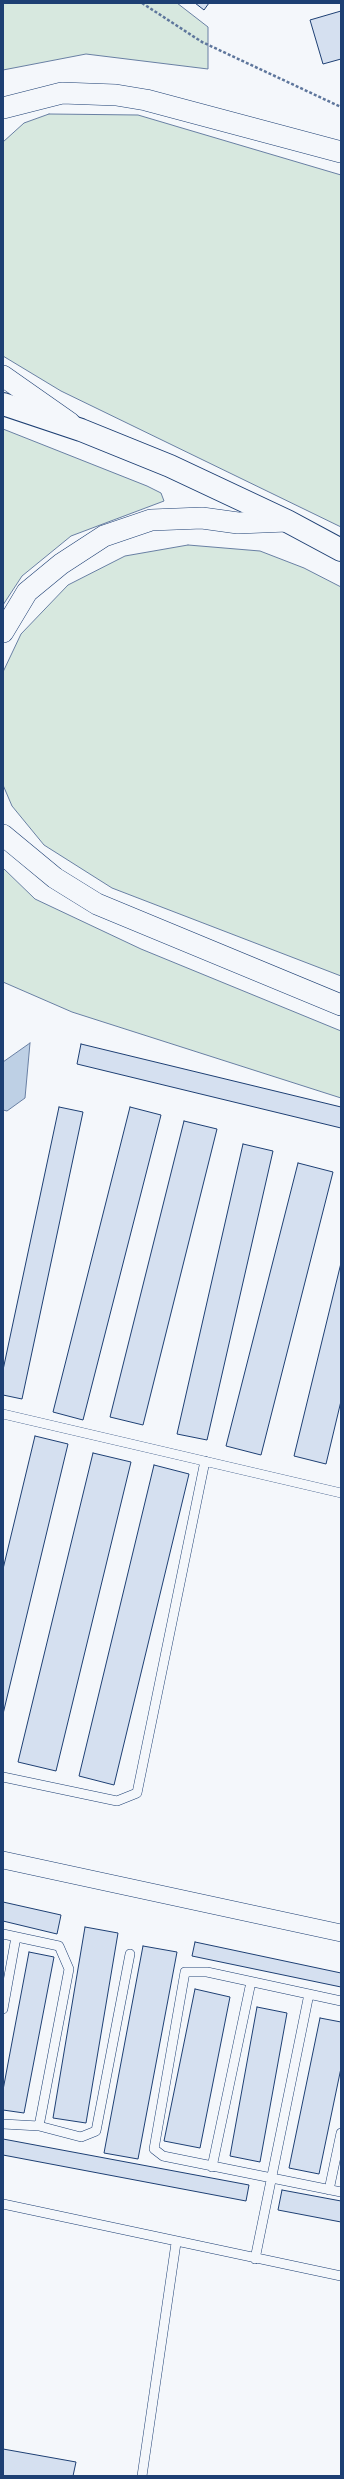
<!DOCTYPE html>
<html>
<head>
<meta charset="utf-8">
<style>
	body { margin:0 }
	#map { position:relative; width:344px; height:2479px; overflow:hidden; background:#f4f7fb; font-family:"Sofia Sans Condensed",sans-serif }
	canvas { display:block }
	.frame { position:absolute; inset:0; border:4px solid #1d3f73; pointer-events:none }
</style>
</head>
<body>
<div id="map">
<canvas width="344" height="2479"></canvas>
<div class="frame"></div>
</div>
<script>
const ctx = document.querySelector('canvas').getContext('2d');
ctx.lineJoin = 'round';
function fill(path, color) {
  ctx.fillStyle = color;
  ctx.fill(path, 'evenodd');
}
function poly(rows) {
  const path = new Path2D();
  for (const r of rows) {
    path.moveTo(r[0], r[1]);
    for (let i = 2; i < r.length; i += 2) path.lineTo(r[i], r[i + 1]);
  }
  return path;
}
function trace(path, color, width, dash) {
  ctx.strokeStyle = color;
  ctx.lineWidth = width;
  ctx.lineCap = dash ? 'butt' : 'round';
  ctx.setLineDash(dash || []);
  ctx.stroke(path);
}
const green = poly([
	[3,3,177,3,208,27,208,69,86,54,3,70,3,3],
	[49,114,138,115,341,175,341,527,61,391,3,356,3,142,24,123,49,114],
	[3,429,147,486,161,493,164,501,71,536,22,576,3,605,3,429],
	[188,545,260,551,304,568,341,587,341,976,112,888,44,845,12,806,3,785,3,672,21,634,68,585,125,556,188,545],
	[3,868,35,899,141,949,341,1031,341,1098,72,1012,3,982,3,868]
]);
fill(green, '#d7e8df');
trace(green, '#687fa3', 1);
const water = poly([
	[30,1043,25,1098,7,1111,3,1110,3,1062,30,1043]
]);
fill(water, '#bed0e5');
trace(water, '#687fa3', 1);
const building = poly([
	[195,3,209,3,204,10,195,3],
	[341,11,341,59,323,64,310,20,341,11],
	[81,1044,341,1107,341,1128,77,1064,81,1044],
	[59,1107,83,1112,22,1399,3,1395,3,1370,59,1107],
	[130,1107,161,1115,83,1420,53,1412,130,1107],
	[184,1121,217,1129,143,1425,110,1417,184,1121],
	[243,1144,273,1151,207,1440,177,1434,243,1144],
	[298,1163,333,1172,261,1455,226,1446,298,1163],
	[341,1263,341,1401,326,1464,294,1456,341,1263],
	[35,1436,68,1444,3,1714,3,1569,35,1436],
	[93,1453,131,1462,56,1771,18,1762,93,1453],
	[154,1465,189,1474,114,1785,79,1776,154,1465],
	[3,1902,61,1915,57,1934,3,1921,3,1902],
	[85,1927,118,1933,86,2123,53,2118,85,1927],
	[195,1942,341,1973,341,1987,192,1956,195,1942],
	[143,1946,177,1952,138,2159,104,2153,143,1946],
	[29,1952,54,1957,24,2113,3,2110,3,2090,29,1952],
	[195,1989,230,1997,200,2148,164,2141,195,1989],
	[257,2007,287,2013,260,2162,230,2156,257,2007],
	[320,2018,341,2022,341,2068,319,2174,289,2168,320,2018],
	[3,2139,249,2185,246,2201,3,2155,3,2139],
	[282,2190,341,2201,341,2222,278,2210,282,2190],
	[3,2449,76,2462,73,2476,3,2476,3,2449]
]);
fill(building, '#d5e0f0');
trace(building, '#1d3f73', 1);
const service = poly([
	[3,1414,341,1493],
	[3,1777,117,1801,137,1793,205,1461],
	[3,1934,59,1946,69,1969,39,2126,3,2124],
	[341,2001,207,1972,185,1972,154,2149,163,2156,341,2192],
	[3,2009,16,1937],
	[39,2126,81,2137,96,2131,130,1954],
	[212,2167,251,1982],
	[329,2190,341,2133],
	[3,2204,341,2276],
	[255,2259,309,1994],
	[142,2476,176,2243]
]);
const minor = poly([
	[3,1860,341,1933]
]);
const tertiary = poly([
	[3,108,62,93,116,95,146,100,341,152],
	[3,376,70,423],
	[3,632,27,592,61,564,104,536,151,520,202,518,238,523,287,521],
	[3,835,55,878,97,904,341,1005]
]);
const secondary = poly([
	[3,404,81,430,170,466,287,521,341,550]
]);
trace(service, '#1d3f73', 10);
trace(minor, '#1d3f73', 18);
trace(tertiary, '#1d3f73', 22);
trace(secondary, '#1d3f73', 24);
trace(poly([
	[142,3,202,42,341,107]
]), '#5e769c', 2.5, [3, 2]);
trace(service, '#f4f7fb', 9);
trace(minor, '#f4f7fb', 17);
trace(tertiary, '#f4f7fb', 21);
trace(secondary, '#f4f7fb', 22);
</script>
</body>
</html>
